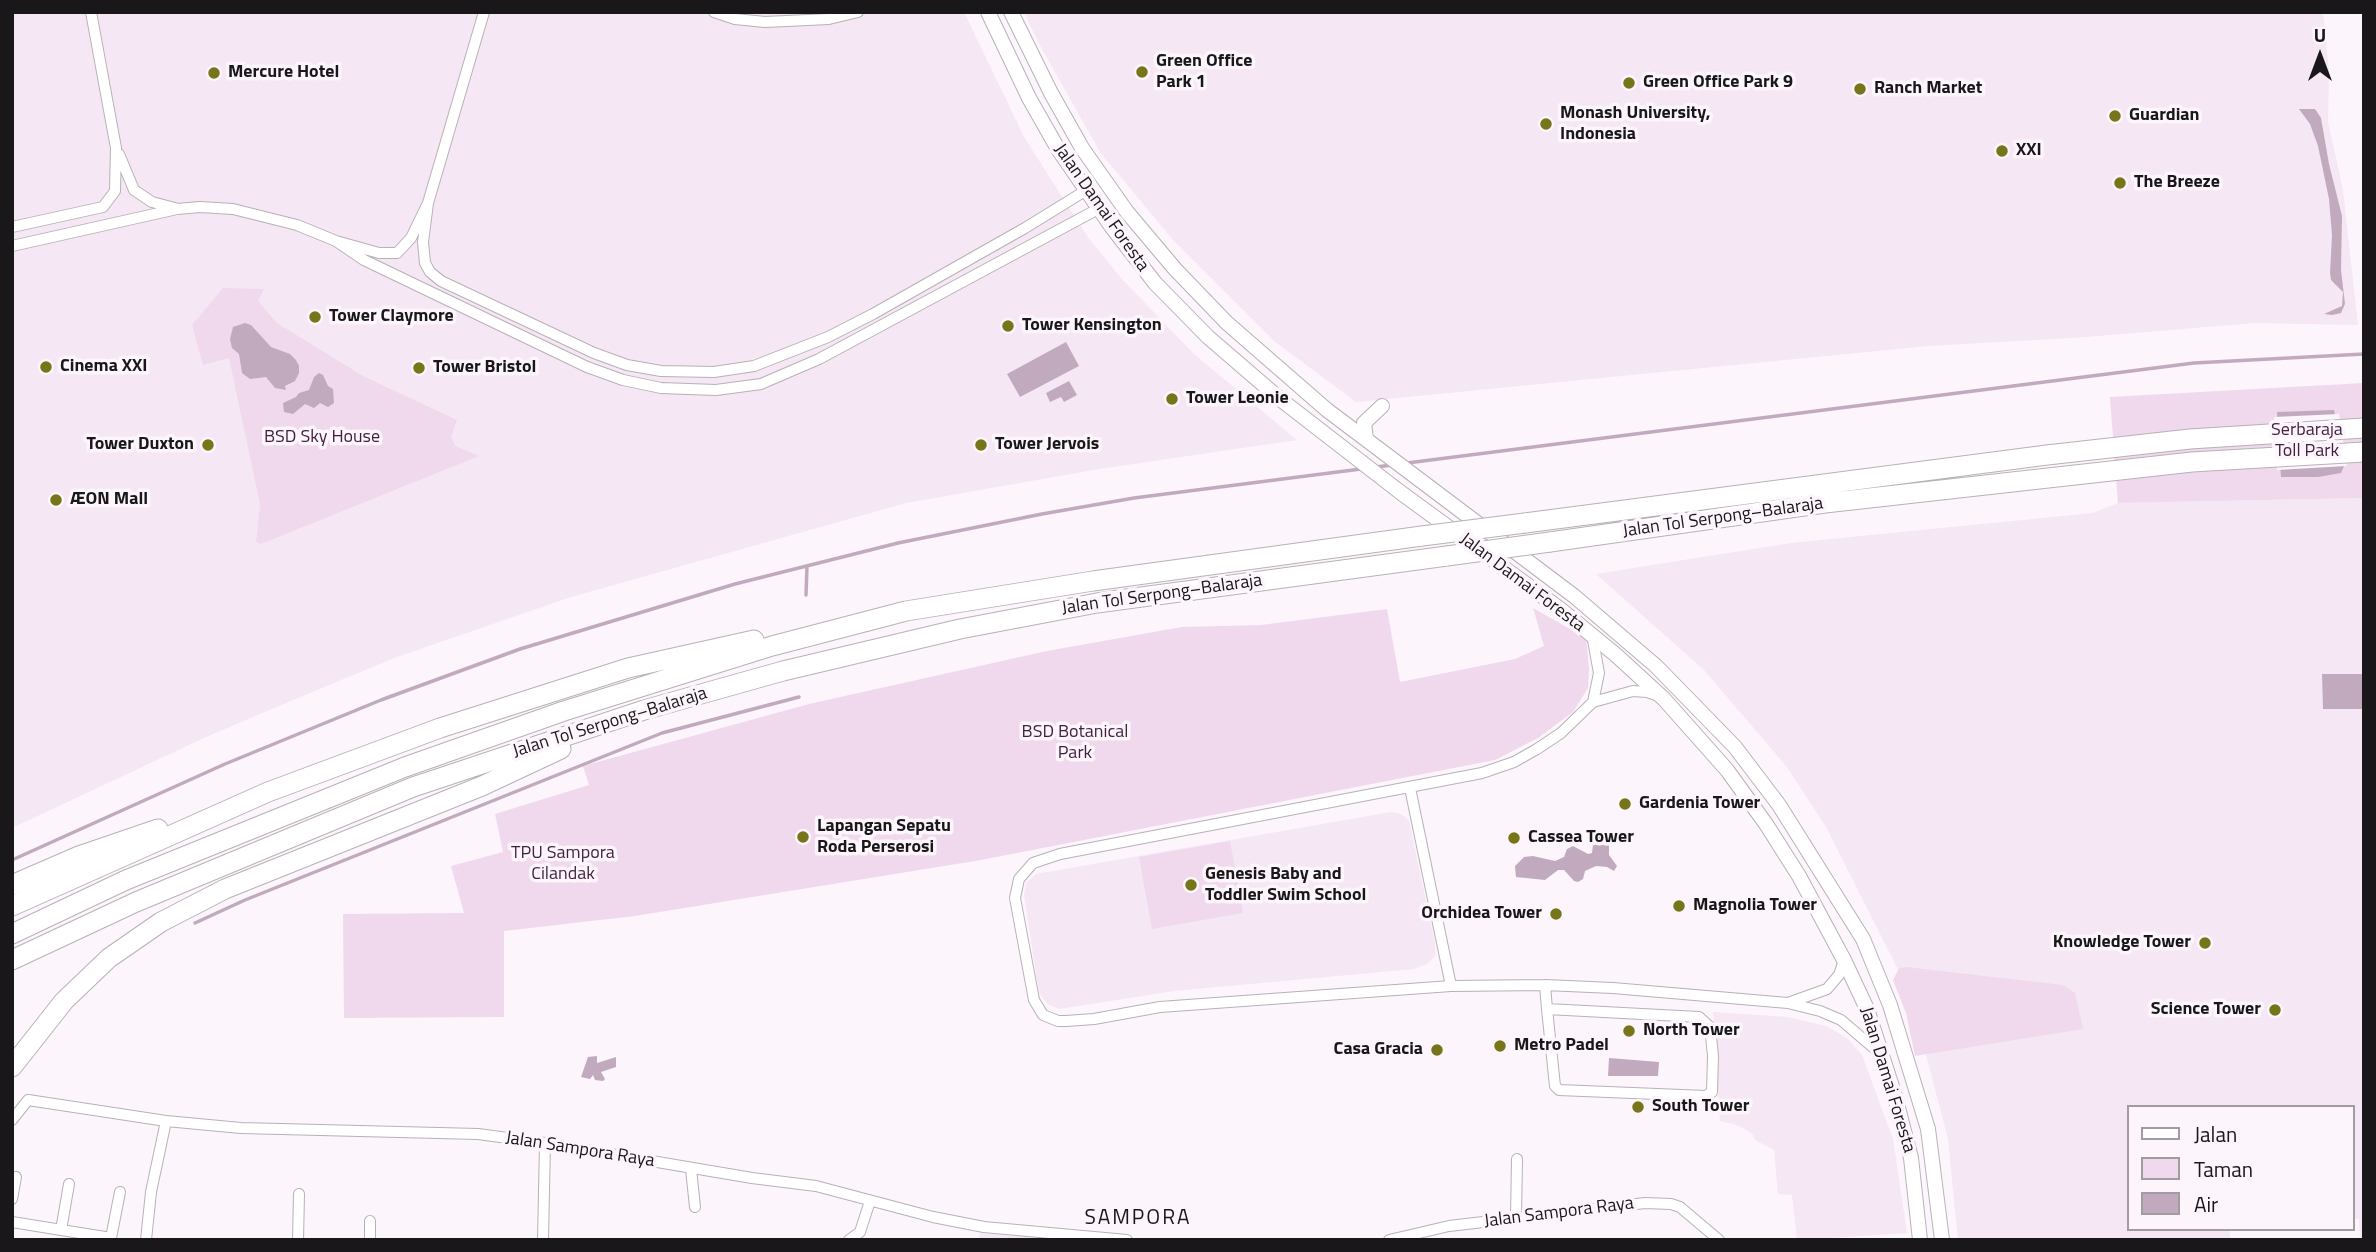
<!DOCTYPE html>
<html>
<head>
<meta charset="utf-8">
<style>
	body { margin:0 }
	#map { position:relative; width:2376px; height:1252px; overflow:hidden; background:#fcf5fb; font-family:"Titillium Web",sans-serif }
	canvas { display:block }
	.frame { position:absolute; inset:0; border:14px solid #191719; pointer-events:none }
	.legend { position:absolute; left:2127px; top:1105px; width:228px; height:126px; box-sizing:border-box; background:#fcf5fb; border:2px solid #a19ca1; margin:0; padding:9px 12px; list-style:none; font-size:21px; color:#191719 }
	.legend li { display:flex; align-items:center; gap:14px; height:35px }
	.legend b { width:35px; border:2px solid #a19ca1 }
	.north { position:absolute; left:2285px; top:21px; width:70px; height:70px; -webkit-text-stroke:5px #fcf5fb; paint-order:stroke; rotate:0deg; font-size:19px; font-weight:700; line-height:28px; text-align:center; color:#191719 }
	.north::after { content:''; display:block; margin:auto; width:24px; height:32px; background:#191719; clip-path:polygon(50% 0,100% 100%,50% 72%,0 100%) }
</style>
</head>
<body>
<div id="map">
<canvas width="2376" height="1252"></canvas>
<div class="frame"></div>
<ul class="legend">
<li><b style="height:9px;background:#fff"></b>Jalan</li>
<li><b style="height:19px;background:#f0d9ec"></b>Taman</li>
<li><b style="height:19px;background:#c2aabe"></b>Air</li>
</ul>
<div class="north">U</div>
</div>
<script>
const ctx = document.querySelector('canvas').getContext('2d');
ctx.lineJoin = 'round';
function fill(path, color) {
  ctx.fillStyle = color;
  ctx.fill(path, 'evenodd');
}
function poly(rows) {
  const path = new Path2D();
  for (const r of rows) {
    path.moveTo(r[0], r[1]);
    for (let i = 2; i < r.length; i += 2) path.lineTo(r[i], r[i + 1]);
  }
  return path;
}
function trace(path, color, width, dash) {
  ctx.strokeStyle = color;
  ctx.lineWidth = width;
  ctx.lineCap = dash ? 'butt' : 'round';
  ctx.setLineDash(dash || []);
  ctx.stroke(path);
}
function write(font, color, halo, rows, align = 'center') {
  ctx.font = font + ' "Titillium Web",sans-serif';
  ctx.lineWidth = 7;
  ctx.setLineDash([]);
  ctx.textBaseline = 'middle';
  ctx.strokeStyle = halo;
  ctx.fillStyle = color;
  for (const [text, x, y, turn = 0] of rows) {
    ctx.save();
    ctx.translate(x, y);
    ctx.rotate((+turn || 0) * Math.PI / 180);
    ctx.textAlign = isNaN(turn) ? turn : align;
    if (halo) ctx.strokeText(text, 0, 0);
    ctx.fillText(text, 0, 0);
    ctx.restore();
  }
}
fill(poly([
	[12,12,964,12,1024,137,1087,236,1120,277,1193,353,1297,440,1099,469,906,503,571,597,394,658,293,700,206,737,12,828],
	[1024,12,2323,12,2329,71,2328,122,2343,190,2358,325,2256,323,2073,338,1928,346,1356,402,1274,341,1174,241,1100,152,1037,40],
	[2364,498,2364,1240,2360,1240,2359,1219,2353,1219,2353,1107,2129,1107,2129,1229,2230,1229,2230,1240,1958,1240,1948,1139,1910,993,1826,827,1787,767,1704,670,1596,574,1791,543,2093,513,2118,503],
	[1391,812,1401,814,1409,821,1435,943,1435,956,1427,964,1414,969,1174,991,1059,1009,1048,1004,1039,993,1024,894,1027,882,1036,874],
	[1713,1012,1788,1017,1826,1026,1847,1038,1862,1055,1893,1139,1907,1233,1797,1240,1792,1195,1778,1194,1774,1150,1755,1140,1752,1133,1734,1124,1720,1121],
	[980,1233,1061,1240,979,1240]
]), '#f5e7f3');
fill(poly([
	[223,288,264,289,258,301,277,323,363,376,457,420,451,437,455,446,479,456,261,544,256,542,260,504,229,358,203,365,192,325],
	[2364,383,2364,498,2118,503,2110,397],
	[1533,608,1586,638,1589,668,1588,688,1573,712,1538,738,1495,760,981,860,635,916,504,931,504,1017,344,1018,343,914,464,913,451,866,503,852,495,814,589,785,583,766,809,704,1047,651,1182,627,1261,625,1387,609,1400,682,1515,659,1544,646],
	[1230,841,1243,913,1152,929,1139,857],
	[1906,967,2063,985,2075,993,2083,1029,1915,1056,1906,1013,1893,980,1899,968]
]), '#f0d9ec');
fill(poly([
	[2299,109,2315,109,2321,118,2329,164,2342,216,2341,270,2345,304,2341,313,2332,315,2324,314,2342,306,2343,292,2331,280,2330,273,2332,235,2329,199,2318,146,2310,124],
	[245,323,251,325,271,347,290,354,296,360,299,366,299,373,295,381,285,386,286,390,275,388,266,377,250,379,242,373,239,354,232,348,230,339,233,327],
	[1066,342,1079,366,1020,397,1007,374],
	[319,373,323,375,328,386,333,389,334,403,328,407,320,403,314,408,305,404,293,414,284,412,283,403,296,397,299,393,309,390,314,377],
	[1069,381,1077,395,1064,402,1061,397,1050,402,1046,393],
	[2334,410,2345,464,2341,473,2318,477,2281,477,2277,412],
	[2322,674,2364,674,2364,709,2323,709],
	[1600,830,1606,832,1609,836,1609,855,1617,866,1614,871,1607,867,1596,866,1585,871,1583,879,1578,882,1574,881,1564,870,1558,870,1545,880,1516,877,1515,866,1524,857,1533,856,1555,861,1564,857,1567,849,1573,846,1588,854,1592,853,1594,835],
	[597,1056,597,1063,616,1057,616,1067,601,1072,605,1079,603,1081,595,1080,593,1075,590,1079,581,1077,588,1057],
	[1609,1058,1659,1062,1658,1076,1608,1076]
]), '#c2aabe');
fill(poly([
	[2339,414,2347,466,2277,470,2274,417]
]), '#fcf5fb');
trace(poly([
	[1407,463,2194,363,2364,354],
	[1376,467,1392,465],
	[806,595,807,566],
	[12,860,225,764,381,700,520,649,735,584,898,543,1042,514,1134,498,1361,469],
	[195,923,245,900,662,733,799,697]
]), '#c2aabe', 3.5);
const street = poly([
	[714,12,735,19,765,22,829,19,858,12],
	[119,154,134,190,152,202,175,208],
	[428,203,423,242,425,263,430,272,441,281,594,353,627,365,661,371,714,372,754,366,828,337,873,314,1025,228,1085,191],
	[12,227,103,207,115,191,116,148,91,12],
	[336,241,364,260,587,367,623,380,661,388,716,390,761,384,819,359,1098,209],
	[12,246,177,209,200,207,233,209,297,225,336,241,379,253,397,253,411,238,428,203,484,12],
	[1592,635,1599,673,1593,702],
	[1659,696,1647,692,1633,691,1593,702,1561,733,1537,749,1514,762,1482,773,1060,854,1033,863,1019,879,1015,898,1034,1000,1043,1015,1058,1021,1066,1021,1094,1019,1160,1007,1451,986,1545,985,1613,988,1788,1003,1820,1011,1841,1020,1882,1055],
	[1410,788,1451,986],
	[1545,985,1547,1009,1555,1086,1559,1090,1706,1096,1712,1092,1713,1056,1710,1027,1699,1017,1547,1009],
	[1788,1003,1827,989,1839,975,1844,960],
	[12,1120,28,1100,166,1121,241,1128,478,1134,545,1143,752,1178,816,1186,933,1217,984,1227,1127,1240],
	[691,1169,695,1207],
	[12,1199,16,1177],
	[1516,1217,1517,1159],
	[12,1222,111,1238,120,1192],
	[61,1230,69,1184],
	[146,1240,151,1192,166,1121],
	[298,1240,299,1194],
	[370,1240,370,1221],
	[543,1240,545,1143],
	[849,1240,860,1232,870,1201],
	[1389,1240,1449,1226,1645,1203,1671,1204,1680,1207,1719,1240]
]);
const secondary = poly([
	[988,12,1029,98,1058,149,1111,226,1155,283,1208,337,1280,399,1400,492,1560,609,1616,655,1664,699,1727,770,1766,824,1799,876,1844,960,1867,1009,1895,1096,1911,1158,1920,1240],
	[1011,12,1051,93,1082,148,1127,212,1175,269,1227,323,1327,410,1574,596,1656,666,1735,747,1779,805,1863,939,1890,1005,1928,1129,1942,1240],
	[1366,439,1364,423,1382,406]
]);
const highway = poly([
	[1525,523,2047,455,2190,439,2364,428],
	[1550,542,1825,503,2048,478,2192,462,2364,452],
	[12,885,79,856,158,829],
	[12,906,268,792,440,728,628,668,754,640],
	[12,934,126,880,405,767,564,711,772,646,906,611,1093,581,1422,536],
	[12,960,136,902,413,787,644,710,783,671,960,629,1097,603,1447,556],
	[12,1067,64,1001,109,958,161,922,225,889,482,786,561,749]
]);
trace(street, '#b8b1b7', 12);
trace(secondary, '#b8b1b7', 16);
trace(highway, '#b8b1b7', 21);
trace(street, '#fff', 10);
trace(secondary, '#fff', 14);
trace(highway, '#fff', 19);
const highwayBridge = poly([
	[1422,536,1525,523],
	[1447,556,1550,542]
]);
trace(highwayBridge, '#b8b1b7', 21, []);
trace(highwayBridge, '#fff', 19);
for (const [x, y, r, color] of [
	[1142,72,7,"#77751a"],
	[214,73,7,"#77751a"],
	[1629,83,7,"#77751a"],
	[1860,89,7,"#77751a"],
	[2115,116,7,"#77751a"],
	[1546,124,7,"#77751a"],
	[2002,151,7,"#77751a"],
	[2120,183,7,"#77751a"],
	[315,317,7,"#77751a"],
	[1008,326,7,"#77751a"],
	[46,367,7,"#77751a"],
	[419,368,7,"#77751a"],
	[1172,399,7,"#77751a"],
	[208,445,7,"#77751a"],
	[981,445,7,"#77751a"],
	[56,500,7,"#77751a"],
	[1625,804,7,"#77751a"],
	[803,837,7,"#77751a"],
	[1514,838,7,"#77751a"],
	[1191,885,7,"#77751a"],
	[1679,906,7,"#77751a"],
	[1556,914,7,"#77751a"],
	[2205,943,7,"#77751a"],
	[2275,1010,7,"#77751a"],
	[1629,1031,7,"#77751a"],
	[1500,1046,7,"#77751a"],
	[1437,1050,7,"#77751a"],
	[1638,1107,7,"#77751a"]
]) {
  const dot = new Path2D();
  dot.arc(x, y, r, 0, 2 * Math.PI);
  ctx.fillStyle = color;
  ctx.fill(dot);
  trace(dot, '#fcf5fb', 2.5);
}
write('bold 18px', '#191719', '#fcf5fb', [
	["Green Office",1156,62],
	["Park 1",1156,83],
	["Mercure Hotel",228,73],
	["Green Office Park 9",1643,83],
	["Ranch Market",1874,89],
	["Monash University,",1560,114],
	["Indonesia",1560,135],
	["Guardian",2129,116],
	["XXI",2016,151],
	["The Breeze",2134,183],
	["Tower Claymore",329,317],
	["Tower Kensington",1022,326],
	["Cinema XXI",60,367],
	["Tower Bristol",433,368],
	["Tower Leonie",1186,399],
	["Tower Duxton",194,445,"right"],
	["Tower Jervois",995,445],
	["ÆON Mall",70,500],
	["Gardenia Tower",1639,804],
	["Lapangan Sepatu",817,827],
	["Roda Perserosi",817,848],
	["Cassea Tower",1528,838],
	["Genesis Baby and",1205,875],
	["Toddler Swim School",1205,896],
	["Magnolia Tower",1693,906],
	["Orchidea Tower",1542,914,"right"],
	["Knowledge Tower",2191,943,"right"],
	["Science Tower",2261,1010,"right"],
	["North Tower",1643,1031],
	["Metro Padel",1514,1046],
	["Casa Gracia",1423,1050,"right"],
	["South Tower",1652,1107]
], 'left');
write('18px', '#191719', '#fcf5fb', [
	["Jalan Damai Foresta",1101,208,55],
	["Jalan Tol Serpong–Balaraja",1723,518,-8],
	["Jalan Damai Foresta",1522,583,37],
	["Jalan Tol Serpong–Balaraja",1162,595,-8],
	["Jalan Tol Serpong–Balaraja",610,723,-17],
	["Jalan Damai Foresta",1887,1080,73],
	["Jalan Sampora Raya",580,1150,9],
	["Jalan Sampora Raya",1559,1213,-7]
]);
write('18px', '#411f3d', '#fcf5fb', [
	["Serbaraja",2307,431],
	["Toll Park",2307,452],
	["BSD Sky House",322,438],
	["BSD Botanical",1075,733],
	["Park",1075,754],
	["TPU Sampora",563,854],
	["Cilandak",563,875]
]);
ctx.letterSpacing = '2px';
write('21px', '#191719', '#fcf5fb', [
	["SAMPORA",1138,1219]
]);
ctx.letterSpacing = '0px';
</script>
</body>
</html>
